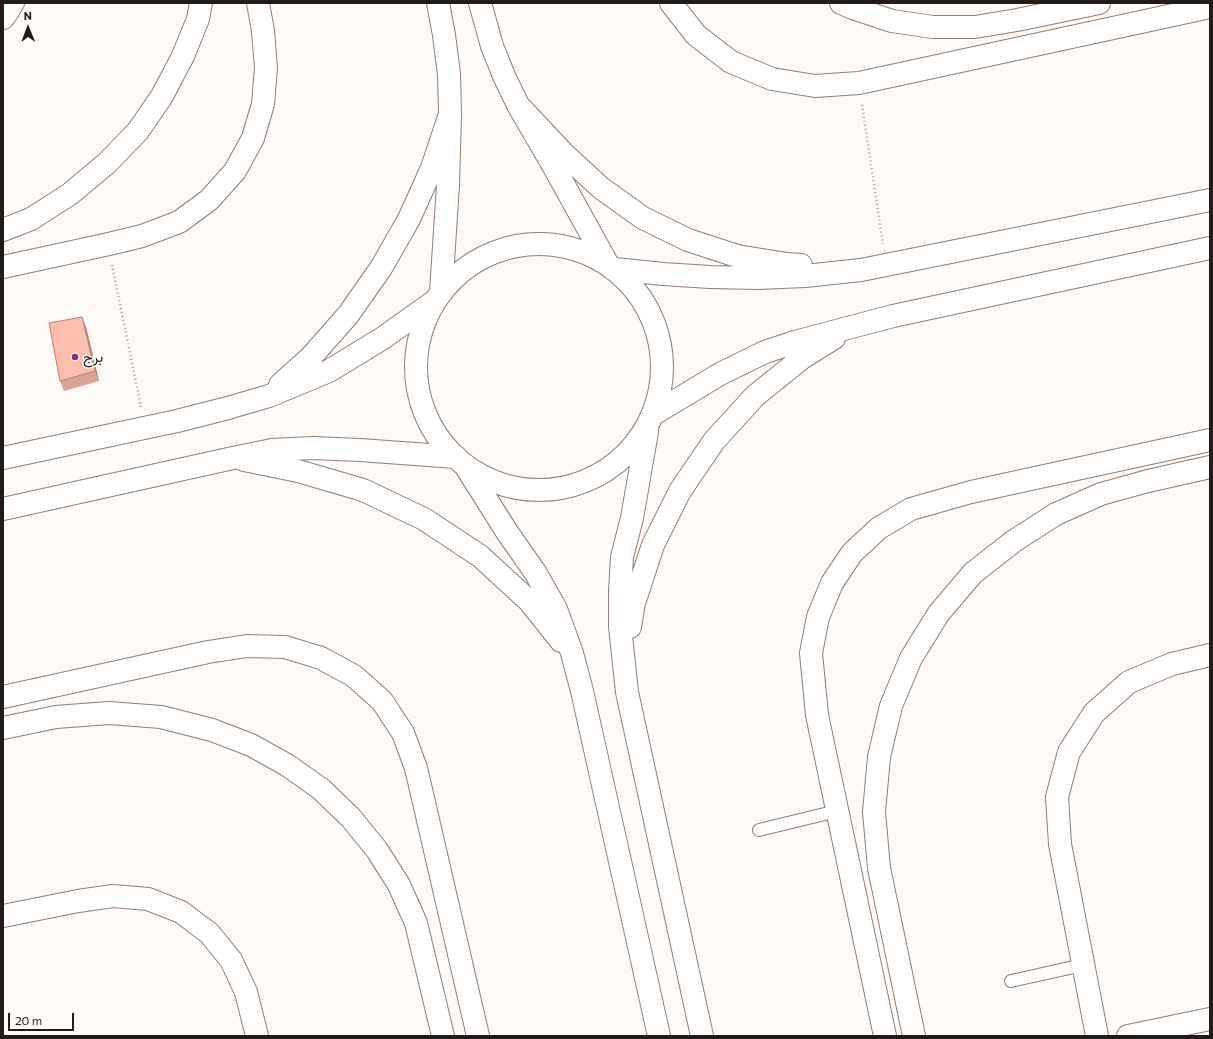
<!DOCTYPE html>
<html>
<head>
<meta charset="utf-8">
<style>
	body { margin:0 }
	#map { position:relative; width:1213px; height:1039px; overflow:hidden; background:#fefaf7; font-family:Commissioner,sans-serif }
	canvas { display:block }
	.frame { position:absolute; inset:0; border:4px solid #231b17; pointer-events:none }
	.north { position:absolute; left:8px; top:8px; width:40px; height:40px; -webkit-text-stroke:3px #fefaf7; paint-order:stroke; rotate:359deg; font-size:11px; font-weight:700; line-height:16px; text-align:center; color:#231b17 }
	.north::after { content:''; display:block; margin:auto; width:14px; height:18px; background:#231b17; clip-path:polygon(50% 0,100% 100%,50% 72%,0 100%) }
	.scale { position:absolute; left:8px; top:1013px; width:66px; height:18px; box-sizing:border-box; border:2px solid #231b17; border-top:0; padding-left:5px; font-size:12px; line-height:14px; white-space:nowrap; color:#231b17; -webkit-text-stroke:3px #fefaf7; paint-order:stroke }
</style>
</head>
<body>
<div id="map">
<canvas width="1213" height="1039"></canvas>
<div class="frame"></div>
<div class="north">N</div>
<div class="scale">20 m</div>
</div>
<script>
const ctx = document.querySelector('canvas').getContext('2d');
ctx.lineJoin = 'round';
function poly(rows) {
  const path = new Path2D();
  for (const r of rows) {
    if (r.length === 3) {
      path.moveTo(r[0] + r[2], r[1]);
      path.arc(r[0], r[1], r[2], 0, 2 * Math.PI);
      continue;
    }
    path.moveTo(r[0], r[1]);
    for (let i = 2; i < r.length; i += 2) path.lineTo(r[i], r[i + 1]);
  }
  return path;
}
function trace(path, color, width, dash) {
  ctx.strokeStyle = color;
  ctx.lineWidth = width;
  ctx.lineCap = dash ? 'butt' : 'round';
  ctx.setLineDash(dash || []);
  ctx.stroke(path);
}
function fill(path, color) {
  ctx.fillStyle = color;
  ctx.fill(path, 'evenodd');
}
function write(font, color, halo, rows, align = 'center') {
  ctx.font = font + ' Commissioner,Vazirmatn,sans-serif';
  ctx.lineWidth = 3;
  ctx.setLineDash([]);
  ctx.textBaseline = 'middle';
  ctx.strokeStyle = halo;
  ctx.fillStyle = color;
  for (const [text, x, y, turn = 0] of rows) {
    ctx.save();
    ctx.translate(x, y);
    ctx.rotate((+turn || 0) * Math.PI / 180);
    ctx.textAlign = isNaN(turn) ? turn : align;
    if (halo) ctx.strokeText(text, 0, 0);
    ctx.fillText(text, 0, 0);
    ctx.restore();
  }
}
const service = poly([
	[759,830,837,811],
	[1011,981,1083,965]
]);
const minor = poly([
	[438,3,444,35,449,74,450,114,448,185,441,292],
	[480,3,492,46,504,76,518,105,554,167,607,263],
	[671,3,696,35,731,62,772,79,815,86,859,83,1210,7],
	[841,3,853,8,892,21,933,27,975,27,1017,20,1099,3],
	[3,18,8,11,13,3],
	[518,105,563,153,601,188,643,218,688,240,737,256,787,264,801,265],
	[3,230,31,219,70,194,107,163,138,131,162,96,183,56,198,19,201,3],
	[539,367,123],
	[3,267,109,244,142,236,179,222,209,200,235,171,253,138,263,104,266,68,263,31,258,3],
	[615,269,663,274,710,277,758,278,805,276,861,270,1210,200],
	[280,385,311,357,348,315,381,268,409,219,432,168,450,114],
	[652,415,720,374,765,352,795,342,893,316,1210,248],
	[647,432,632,518,622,557,620,592,620,627,627,692,702,1036],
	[3,458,177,421,228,408,269,396,329,371,383,338,432,303],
	[244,460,298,471,363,490,424,519,480,556,529,601,561,641],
	[466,467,507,532,535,572,556,609,572,653,582,691,659,1036],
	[3,509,233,458,272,450,313,448,360,450,456,457],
	[630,627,634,603,653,545,680,491,714,441,755,396,802,358,834,338],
	[3,697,208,652,247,646,285,647,321,658,354,676,382,701,403,733,416,768,478,1036],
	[3,728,56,717,109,713,161,717,212,730,251,745,287,765,321,789,351,818,377,850,399,885,416,923,443,1036],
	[3,916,78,901,113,896,148,899,181,912,209,933,231,960,246,992,257,1036],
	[885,1036,817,715,811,653,818,617,832,583,852,553,879,528,911,509,971,492,1210,440],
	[914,1036,879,868,874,812,879,757,891,706,911,658,939,613,973,573,1014,541,1056,514,1101,494,1148,481,1210,467],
	[1097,1036,1060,844,1057,797,1069,752,1094,713,1129,682,1172,664,1210,655],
	[1128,1036,1210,1019]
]);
trace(service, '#917d70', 14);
trace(minor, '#917d70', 24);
trace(poly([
	[862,105,883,244],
	[112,265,141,407]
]), '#a7a19e', 2.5, [1, 3]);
trace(service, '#fff', 12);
trace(minor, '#fff', 22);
fill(poly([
	[86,327,99,381,64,391,60,381]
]), '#daa394');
fill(poly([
	[82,317,86,327,99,381,95,371]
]), '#b28578');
const building = poly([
	[82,317,95,371,60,381,49,323,82,317]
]);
fill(building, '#febeac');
trace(building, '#b28578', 1);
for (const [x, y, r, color] of [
	[75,357,4,"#a12275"]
]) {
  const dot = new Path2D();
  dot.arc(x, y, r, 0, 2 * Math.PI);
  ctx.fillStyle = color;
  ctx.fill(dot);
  trace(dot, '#fefaf7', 1.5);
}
write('15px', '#231b17', '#fefaf7', [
	["برج",83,357]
], 'left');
</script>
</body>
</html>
